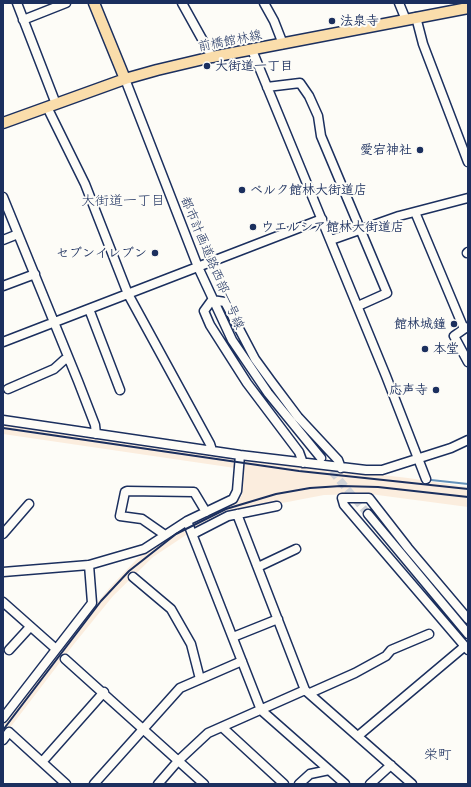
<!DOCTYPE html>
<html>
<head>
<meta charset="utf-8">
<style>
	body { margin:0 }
	#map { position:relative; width:471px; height:787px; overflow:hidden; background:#fdfcf7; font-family:Delius,sans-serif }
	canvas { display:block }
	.frame { position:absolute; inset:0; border:4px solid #1b2f5e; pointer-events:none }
</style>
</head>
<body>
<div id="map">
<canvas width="471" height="787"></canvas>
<div class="frame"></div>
</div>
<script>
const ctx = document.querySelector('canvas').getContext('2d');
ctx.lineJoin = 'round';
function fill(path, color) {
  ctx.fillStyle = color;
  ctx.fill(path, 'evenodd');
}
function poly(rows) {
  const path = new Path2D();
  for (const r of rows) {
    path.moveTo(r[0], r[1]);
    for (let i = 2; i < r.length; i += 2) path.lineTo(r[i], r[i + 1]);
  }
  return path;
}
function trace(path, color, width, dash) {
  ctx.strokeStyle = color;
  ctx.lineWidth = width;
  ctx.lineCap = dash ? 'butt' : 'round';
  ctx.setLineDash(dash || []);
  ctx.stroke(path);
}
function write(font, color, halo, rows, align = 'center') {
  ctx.font = font + ' Delius,"Klee One",sans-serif';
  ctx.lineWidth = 4;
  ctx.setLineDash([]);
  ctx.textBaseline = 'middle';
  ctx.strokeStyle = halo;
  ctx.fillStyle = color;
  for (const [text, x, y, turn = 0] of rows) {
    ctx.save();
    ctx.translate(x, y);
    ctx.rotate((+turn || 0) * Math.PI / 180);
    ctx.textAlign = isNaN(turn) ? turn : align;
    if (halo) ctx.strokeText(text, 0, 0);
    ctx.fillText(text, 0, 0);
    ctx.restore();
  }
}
fill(poly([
	[3,423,43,430,235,457,237,459,235,468,3,434],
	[245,459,408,478,468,487,468,507,370,494,324,495,230,513,193,529,192,522,238,500,242,495,240,484,243,460],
	[186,526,189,533,153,557,113,596,74,644,9,729,3,723,68,637,111,586,138,558]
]), '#fbedde');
trace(poly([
	[431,480,468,484]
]), '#6592ba', 2);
trace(poly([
	[324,462,368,514]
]), '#d0d3d8', 8, [8, 4]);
const minor = poly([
	[17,3,56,104],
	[182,3,212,57],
	[264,3,274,21,283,44],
	[399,3,406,20],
	[416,17,423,44,468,162],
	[23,20,66,3],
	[252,50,386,376,426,479],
	[125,79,198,267,232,340,268,393,321,458],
	[267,87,300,83,309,96,318,116,321,136,387,293,358,306],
	[47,107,85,184,128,294,210,444,212,450],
	[3,197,78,381,95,425,96,434],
	[415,212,464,329,468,327],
	[3,240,18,234],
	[331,240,399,216,468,198],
	[467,253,468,252],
	[3,286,35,274],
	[89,309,120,390],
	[464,329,454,336,468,362],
	[3,342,322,219],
	[8,389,54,369,64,360,69,359],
	[3,420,240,455,366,470,382,470,451,448,468,440],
	[303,463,299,452,247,383,210,325,204,311,212,300,225,302,255,359,271,381,298,417,338,460,341,468],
	[237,514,305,690],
	[368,514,468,634],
	[187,521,261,710,345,784],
	[3,534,29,504],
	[193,534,228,516,277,506],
	[165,535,142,519,120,516,125,492,127,491,194,492,206,512],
	[258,567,296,549],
	[3,572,89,565,144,549,187,521,233,499,237,491,240,455],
	[133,577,171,609,191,644,200,679],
	[3,602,56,649],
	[468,619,408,548,369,498,342,498,344,505,468,650],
	[233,637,278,619],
	[9,650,30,627],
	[65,659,204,784],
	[310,693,355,673,386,656,391,650,429,634],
	[3,718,92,603,89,565],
	[222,727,284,784],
	[358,736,465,646],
	[3,740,9,732,66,784],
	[42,762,104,692],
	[94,784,180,688,242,661],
	[158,784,178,761,208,733,305,690,412,784],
	[299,784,310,774,329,770],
	[370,784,391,765]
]);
const major = poly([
	[94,3,125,79],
	[3,123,125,79,157,70,212,57,468,8]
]);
trace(minor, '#1b2f5e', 11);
trace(major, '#1b2f5e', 13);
trace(minor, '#fdfcf7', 8);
trace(major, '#faddab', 10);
trace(poly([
	[3,428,299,471,468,489],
	[3,730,101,601,129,571,176,534,226,509,276,494,310,488,341,486,378,487,468,497]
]), '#1b2f5e', 2);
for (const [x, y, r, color] of [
	[332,21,4,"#1b2f5e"],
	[207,66,4,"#1b2f5e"],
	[420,150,4,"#1b2f5e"],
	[242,190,4,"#1b2f5e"],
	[253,227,4,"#1b2f5e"],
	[155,253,4,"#1b2f5e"],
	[454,324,4,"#1b2f5e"],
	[425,349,4,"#1b2f5e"],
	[436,390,4,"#1b2f5e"]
]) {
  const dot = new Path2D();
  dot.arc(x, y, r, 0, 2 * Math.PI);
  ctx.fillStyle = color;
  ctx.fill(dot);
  trace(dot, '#fdfcf7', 1.5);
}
write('bold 13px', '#1b2f5e', '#fdfcf7', [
	["法泉寺",340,21],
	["大街道一丁目",215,66],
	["愛宕神社",412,150,"right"],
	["ベルク館林大街道店",250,190],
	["ウエルシア館林大街道店",261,227],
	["セブンイレブン",147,253,"right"],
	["館林城鐘",446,324,"right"],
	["本堂",433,349],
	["応声寺",428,390,"right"]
], 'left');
write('13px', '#1b2f5e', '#fdfcf7', [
	["前橋館林線",230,41,-11],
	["都市計画道路西部一号線",212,263,67]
]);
write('14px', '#1b2f5e', '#fdfcf7', [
	["大街道一丁目",123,201],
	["栄町",438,755]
]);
</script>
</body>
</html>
